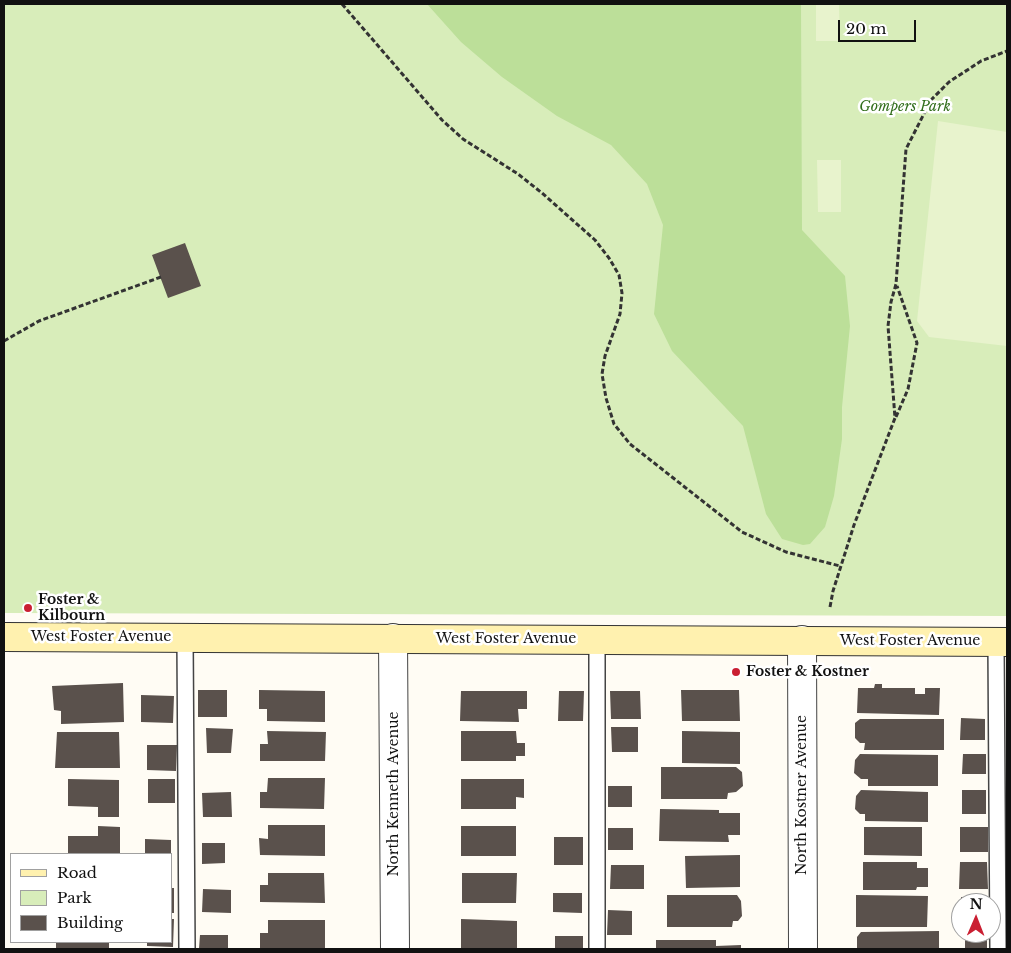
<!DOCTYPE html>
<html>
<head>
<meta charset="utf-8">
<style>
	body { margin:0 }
	#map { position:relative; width:1011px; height:953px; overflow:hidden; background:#fffcf4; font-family:"Libre Baskerville",serif }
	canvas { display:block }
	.frame { position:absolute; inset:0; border:5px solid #111; pointer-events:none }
	.legend { position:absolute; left:10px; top:853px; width:162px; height:90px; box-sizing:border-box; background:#fff; border:1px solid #a0a0a0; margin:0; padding:6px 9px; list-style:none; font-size:15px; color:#111 }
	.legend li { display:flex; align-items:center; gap:10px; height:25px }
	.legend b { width:25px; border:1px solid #a0a0a0 }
	.north { position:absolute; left:951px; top:893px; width:50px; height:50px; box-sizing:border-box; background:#fff; border:1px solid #a0a0a0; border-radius:50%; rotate:1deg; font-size:14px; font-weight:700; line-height:20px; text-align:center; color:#111 }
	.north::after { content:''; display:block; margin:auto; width:18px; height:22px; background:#ca1f32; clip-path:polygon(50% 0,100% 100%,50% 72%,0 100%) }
	.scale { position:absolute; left:838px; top:20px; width:78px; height:22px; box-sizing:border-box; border:2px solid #111; border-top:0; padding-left:6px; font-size:15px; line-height:18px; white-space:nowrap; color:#111; -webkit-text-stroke:4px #fff; paint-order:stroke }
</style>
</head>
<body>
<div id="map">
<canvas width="1011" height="953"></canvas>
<div class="frame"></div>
<ul class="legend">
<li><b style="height:6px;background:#fff1af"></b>Road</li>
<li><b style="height:14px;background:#d8edba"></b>Park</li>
<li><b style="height:14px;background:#5a514c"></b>Building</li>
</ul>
<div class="north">N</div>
<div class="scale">20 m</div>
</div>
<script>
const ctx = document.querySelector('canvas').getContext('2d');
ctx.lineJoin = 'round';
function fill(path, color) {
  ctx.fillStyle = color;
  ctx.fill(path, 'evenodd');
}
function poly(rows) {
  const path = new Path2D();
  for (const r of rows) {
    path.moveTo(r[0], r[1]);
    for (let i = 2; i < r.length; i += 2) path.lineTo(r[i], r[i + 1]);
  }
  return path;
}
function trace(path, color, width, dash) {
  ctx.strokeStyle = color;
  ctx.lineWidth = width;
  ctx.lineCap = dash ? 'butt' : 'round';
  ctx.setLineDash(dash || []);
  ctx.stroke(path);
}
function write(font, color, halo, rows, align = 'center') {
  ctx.font = font + ' "Libre Baskerville",serif';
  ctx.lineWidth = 5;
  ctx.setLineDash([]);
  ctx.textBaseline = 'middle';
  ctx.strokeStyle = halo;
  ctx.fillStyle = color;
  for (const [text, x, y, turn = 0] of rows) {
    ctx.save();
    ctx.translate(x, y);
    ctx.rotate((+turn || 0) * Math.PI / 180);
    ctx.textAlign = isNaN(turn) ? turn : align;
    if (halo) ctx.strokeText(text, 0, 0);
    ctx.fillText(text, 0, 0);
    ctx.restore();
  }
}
fill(poly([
	[4,4,1007,4,1007,616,4,613]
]), '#d8edba');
fill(poly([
	[427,4,801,4,802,230,845,276,850,326,842,407,842,439,834,496,825,527,810,544,803,545,782,539,766,514,743,426,672,351,654,314,663,225,647,184,611,145,557,116,502,77,461,42]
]), '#bcdf99');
fill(poly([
	[816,4,839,4,840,41,816,41],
	[938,121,1007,132,1007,346,929,337,917,321],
	[817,160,841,160,841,212,818,212]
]), '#e8f3cd');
fill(poly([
	[185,243,201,286,168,298,152,255],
	[123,683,124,722,61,724,61,711,54,710,52,686],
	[875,684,882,684,882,688,915,688,915,694,925,694,925,688,940,688,939,715,857,713,858,688,874,688],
	[198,690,227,690,227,717,198,717],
	[259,690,325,691,325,722,267,721,267,709,259,709],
	[681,690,739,690,740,721,682,721],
	[461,691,527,691,527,709,518,709,519,722,460,721],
	[559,691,584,691,583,721,558,721],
	[610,691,640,691,641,719,611,719],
	[141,695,174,696,173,723,141,722],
	[961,718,985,719,985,740,960,740],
	[860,719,944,719,944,750,864,750,865,743,860,743,855,738,855,723],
	[611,727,638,727,638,752,612,752],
	[206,728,233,729,231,753,207,753],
	[267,731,326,732,325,761,260,761,260,744,268,744],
	[461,731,516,731,517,743,525,743,525,756,516,756,516,761,461,761],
	[682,731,740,732,740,764,682,763],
	[57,732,119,732,120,768,55,768],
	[147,745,177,745,176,771,147,770],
	[860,754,938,755,938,786,868,786,868,779,861,779,854,773,855,760],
	[963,754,986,754,986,774,962,774],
	[661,767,736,767,742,772,743,786,736,792,728,793,727,799,661,799],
	[268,778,325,778,324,809,260,808,260,792,267,792],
	[68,779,119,780,119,817,98,817,98,807,68,806],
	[148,779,175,779,175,803,148,803],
	[461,779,524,779,524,798,516,797,516,809,461,809],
	[608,786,632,786,632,807,608,807],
	[861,790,928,792,928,822,865,821,865,814,860,814,855,809,856,796],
	[962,790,986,790,986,814,962,814],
	[231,792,232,817,203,817,202,793],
	[660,809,719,810,719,813,740,813,740,835,728,835,729,842,659,841],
	[268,825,325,825,325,856,260,855,259,838,268,839],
	[98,826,120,827,120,854,68,854,68,836,98,836],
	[461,826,516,826,516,856,461,856],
	[864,827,922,827,922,856,864,855],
	[960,827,988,827,988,852,960,852],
	[608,828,633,828,633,850,608,850],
	[554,837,583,837,583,865,554,865],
	[145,839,171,840,171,854,145,854],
	[202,843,225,843,225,863,202,864],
	[740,855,740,887,686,888,685,856],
	[863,862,917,862,917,868,928,868,928,887,917,887,916,890,863,890],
	[960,862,987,862,988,889,959,889],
	[611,865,644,865,644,889,610,889],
	[268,873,324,873,325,903,260,902,260,885,268,885],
	[462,873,517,873,516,903,462,903],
	[171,888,174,888,174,913,171,913],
	[203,889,231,890,231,913,202,912],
	[553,893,582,893,582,913,553,912],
	[667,895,737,895,741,901,742,916,738,921,733,921,732,927,667,927],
	[856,895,928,896,927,927,856,927],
	[961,897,987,897,987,903,961,903],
	[608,910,632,911,632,935,607,935],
	[171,919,174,919,173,947,147,946,147,942,171,942],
	[461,919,517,921,517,949,461,949],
	[268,920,325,920,325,949,260,949,260,933,268,933],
	[939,931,939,949,857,949,857,937,861,932],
	[965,933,987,933,987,949,965,949],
	[200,935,228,935,228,949,199,949],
	[555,936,583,936,583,949,555,949],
	[656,940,716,940,716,946,741,945,741,949,656,949],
	[56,942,109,942,109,949,56,949]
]), '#5a514c');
const lane = poly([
	[185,638,187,949],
	[996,642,998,949],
	[597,949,597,639]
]);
const street = poly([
	[393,638,395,949],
	[802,640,803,949]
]);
const secondary = poly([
	[4,637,1007,642]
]);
trace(lane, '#444', 18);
trace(street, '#444', 30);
trace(secondary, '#333', 30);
trace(poly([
	[342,4,442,120,463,139,518,174,542,193,595,240,609,258,619,275,622,293,620,314,605,356,602,374,606,398,614,424,630,444,742,532,786,552,840,566],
	[4,341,39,321,161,277],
	[896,417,908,389,917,343,897,286],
	[830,607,833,591,854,525,895,418,888,326,891,302,896,284,906,149,931,100,949,82,981,61,1007,51]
]), '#333', 3, [5, 2.5]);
trace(lane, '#fff', 15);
trace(street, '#fff', 28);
trace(secondary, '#fff1af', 28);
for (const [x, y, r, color] of [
	[28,608,5,"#ca1f32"],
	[736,672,5,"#ca1f32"]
]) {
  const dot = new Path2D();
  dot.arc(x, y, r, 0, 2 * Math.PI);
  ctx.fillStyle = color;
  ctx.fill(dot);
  trace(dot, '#fff', 2);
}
write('italic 14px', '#326e1c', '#fff', [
	["Gompers Park",905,107]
]);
write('bold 14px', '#111', '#fff', [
	["Foster &",38,600],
	["Kilbourn",38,616],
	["Foster & Kostner",746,672]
], 'left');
write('14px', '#111', '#fff', [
	["West Foster Avenue",101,637],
	["West Foster Avenue",506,639],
	["West Foster Avenue",910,641],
	["North Kenneth Avenue",394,794,-90],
	["North Kostner Avenue",802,795,-90]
]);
</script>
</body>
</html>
